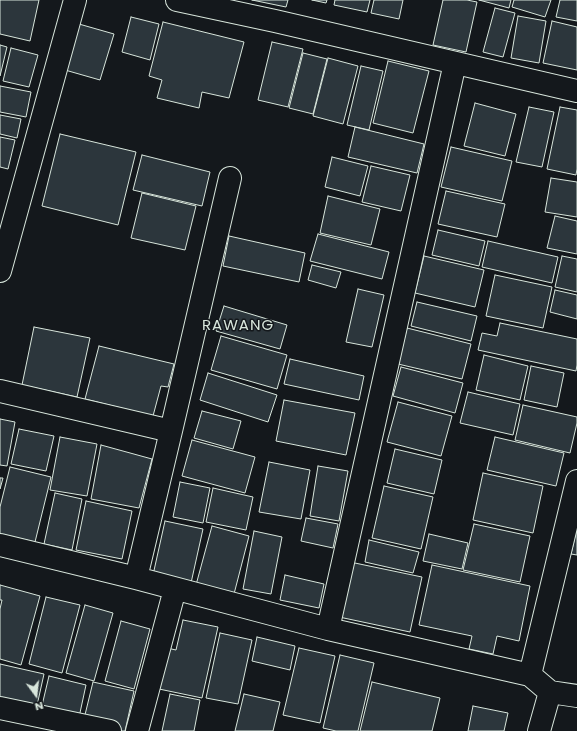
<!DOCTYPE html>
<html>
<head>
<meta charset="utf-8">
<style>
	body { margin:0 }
	#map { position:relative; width:577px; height:731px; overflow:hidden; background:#14181c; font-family:Poppins,sans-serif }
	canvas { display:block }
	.north { position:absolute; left:16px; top:675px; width:40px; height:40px; -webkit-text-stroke:3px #14181c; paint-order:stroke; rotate:165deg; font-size:11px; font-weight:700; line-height:16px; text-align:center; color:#d8e6dc }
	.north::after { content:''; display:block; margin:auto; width:14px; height:18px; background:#d8e6dc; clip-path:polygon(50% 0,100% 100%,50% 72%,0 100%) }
</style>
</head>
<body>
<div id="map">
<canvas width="577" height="731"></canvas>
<div class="north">N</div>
</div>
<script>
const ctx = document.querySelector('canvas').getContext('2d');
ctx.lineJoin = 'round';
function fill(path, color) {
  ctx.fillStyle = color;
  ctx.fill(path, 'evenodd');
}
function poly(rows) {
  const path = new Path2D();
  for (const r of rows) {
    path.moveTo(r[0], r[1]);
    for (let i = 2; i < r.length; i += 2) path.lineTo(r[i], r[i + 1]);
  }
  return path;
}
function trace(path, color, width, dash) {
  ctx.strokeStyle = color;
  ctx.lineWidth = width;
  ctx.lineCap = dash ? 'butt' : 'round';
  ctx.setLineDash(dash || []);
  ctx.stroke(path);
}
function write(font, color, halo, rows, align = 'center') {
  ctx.font = font + ' Poppins,sans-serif';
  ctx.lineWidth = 3;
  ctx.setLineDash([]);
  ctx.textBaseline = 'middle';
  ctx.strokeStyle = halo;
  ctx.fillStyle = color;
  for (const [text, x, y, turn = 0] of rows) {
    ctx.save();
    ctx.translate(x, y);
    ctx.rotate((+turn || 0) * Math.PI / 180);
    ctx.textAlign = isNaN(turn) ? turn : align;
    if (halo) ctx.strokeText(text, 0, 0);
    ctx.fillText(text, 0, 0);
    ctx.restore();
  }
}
const building = poly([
	[0,0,39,0,30,41,0,34,0,0],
	[252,0,288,0,286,7,252,0],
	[312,0,327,0,326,3,312,0],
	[335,0,370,0,367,12,334,5,335,0],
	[374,0,403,0,399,19,371,13,374,0],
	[443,0,467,0,477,2,466,52,433,45,443,0],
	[479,0,511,0,509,8,479,0],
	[514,0,551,0,545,17,512,7,514,0],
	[560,0,577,0,577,21,556,17,560,0],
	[495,8,515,13,503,57,483,52,495,8],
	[518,16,546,21,539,63,511,58,518,16],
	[131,17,159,24,150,60,122,52,131,17],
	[552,21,577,27,577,70,543,63,552,21],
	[163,22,244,42,229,98,202,92,199,108,157,98,162,80,149,76,163,22],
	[79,24,114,34,100,80,65,70,79,24],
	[272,42,303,49,288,107,258,100,272,42],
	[0,45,7,47,0,76,0,45],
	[11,48,38,55,29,87,3,81,11,48],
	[303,53,327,59,313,114,289,108,303,53],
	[328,58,358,66,343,124,313,116,328,58],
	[388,61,429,71,413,133,373,123,388,61],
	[361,66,383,71,369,130,347,125,361,66],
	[0,86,31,92,26,117,0,112,0,86],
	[475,103,516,114,505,156,464,146,475,103],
	[529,107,554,112,542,167,516,162,529,107],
	[560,107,577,110,577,169,576,175,547,169,560,107],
	[0,115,21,119,17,138,0,134,0,115],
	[355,127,424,144,417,173,348,157,355,127],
	[60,134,136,152,118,225,42,206,60,134],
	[0,137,15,140,8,169,0,167,0,137],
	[451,147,512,161,502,201,441,187,451,147],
	[142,155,210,172,202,206,133,190,142,155],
	[332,157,368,166,360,196,325,187,332,157],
	[371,166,410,175,401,211,362,202,371,166],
	[551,178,577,182,577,217,545,212,551,178],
	[446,191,505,204,497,237,438,224,446,191],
	[142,193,196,206,185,250,131,238,142,193],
	[328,196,380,209,371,245,320,233,328,196],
	[555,216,577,221,577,254,547,248,555,216],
	[438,230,485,241,479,266,432,255,438,230],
	[318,234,389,252,382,279,310,261,318,234],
	[229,236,305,253,299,282,223,266,229,236],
	[488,241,558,257,552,283,482,267,488,241],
	[424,256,484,270,475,307,415,293,424,256],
	[562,256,577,259,577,292,555,287,562,256],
	[312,265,341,272,336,288,308,280,312,265],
	[495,275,552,287,543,328,486,316,495,275],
	[358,289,384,295,372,347,346,342,358,289],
	[555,290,577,295,577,319,550,312,555,290],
	[417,302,477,316,471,341,411,326,417,302],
	[224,306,287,325,280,349,216,331,224,306],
	[500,323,577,339,577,365,576,371,478,350,482,333,497,336,500,323],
	[34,327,90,338,77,397,22,385,34,327],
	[407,328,471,344,462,379,398,364,407,328],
	[221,336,287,355,277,389,211,370,221,336],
	[99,346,174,364,168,387,161,386,153,416,85,399,99,346],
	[484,355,528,366,520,400,476,390,484,355],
	[290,359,364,376,359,400,284,384,290,359],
	[531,366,564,373,557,407,524,400,531,366],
	[401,367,463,383,455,413,393,396,401,367],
	[208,373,277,395,268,422,200,400,208,373],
	[468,392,520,404,513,435,460,423,468,392],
	[284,400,355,413,346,455,276,441,284,400],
	[398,402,452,416,441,456,387,442,398,402],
	[523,405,577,417,577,423,570,453,515,440,523,405],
	[202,411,241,421,233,449,194,438,202,411],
	[0,419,15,422,7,466,0,465,0,419],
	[19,429,54,436,46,471,11,464,19,429],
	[60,437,97,444,87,496,50,490,60,437],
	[495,437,564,453,556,486,487,470,495,437],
	[192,440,255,457,245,493,182,476,192,440],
	[101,445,152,459,139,508,91,499,101,445],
	[395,449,442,460,434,494,387,483,395,449],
	[269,462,310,470,301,519,259,512,269,462],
	[318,466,348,471,339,521,310,516,318,466],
	[10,467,51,477,35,542,0,534,0,507,10,467],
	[483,473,543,486,533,533,473,520,483,473],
	[0,478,3,478,0,489,0,478],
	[180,482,210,488,203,523,173,517,180,482],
	[384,486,433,497,421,549,372,538,384,486],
	[213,488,253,497,246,530,206,522,213,488],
	[55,493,82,499,72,550,44,544,55,493],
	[86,501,132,511,122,559,76,550,86,501],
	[306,518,338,524,333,548,301,541,306,518],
	[165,521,203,529,191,583,153,575,165,521],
	[474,524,530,536,520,582,463,570,474,524],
	[212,526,249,536,234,594,196,585,212,526],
	[577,528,577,555,571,554,577,528],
	[254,531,282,537,271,594,243,589,254,531],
	[429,534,468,543,462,569,423,561,429,534],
	[369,540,419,552,413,573,365,562,369,540],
	[350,562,422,577,410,632,339,617,350,562],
	[432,565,530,586,519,641,497,636,493,654,469,649,472,636,419,625,432,565],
	[285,575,324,584,319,608,280,600,285,575],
	[0,585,40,596,21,665,0,659,0,609,2,600,0,600,0,585],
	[46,597,80,605,62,673,29,664,46,597],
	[85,605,113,613,94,681,66,673,85,605],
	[183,620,218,627,202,698,159,689,167,648,176,650,183,620],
	[121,621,150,629,134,689,105,681,121,621],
	[220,633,252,640,238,704,206,698,220,633],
	[257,637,295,646,290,670,252,661,257,637],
	[299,648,335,656,320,723,283,715,299,648],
	[340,655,374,663,358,731,336,731,323,728,340,655],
	[0,664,44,674,36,710,0,702,0,664],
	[49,676,86,685,78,722,40,714,49,676],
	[93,682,134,691,125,731,118,731,83,723,93,682],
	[372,682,440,698,432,731,360,731,372,682],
	[170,694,200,700,194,731,162,731,170,694],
	[244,694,280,702,273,731,235,731,244,694],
	[473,706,508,713,504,731,468,731,473,706]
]);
fill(building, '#2c363c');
trace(building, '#d8e6dc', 1);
const minor = poly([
	[177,0,275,21,577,91],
	[0,271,75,0],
	[0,391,171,431,136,578],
	[171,431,230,178],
	[0,545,136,578,328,629,530,675,550,692,577,696],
	[328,629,455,63],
	[530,675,577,481],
	[0,708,110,731],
	[137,731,175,589],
	[539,731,550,692]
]);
trace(minor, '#d8e6dc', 24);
trace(minor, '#14181c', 22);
ctx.letterSpacing = '1px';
write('15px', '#d8e6dc', '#14181c', [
	["RAWANG",238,326]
]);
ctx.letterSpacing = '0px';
</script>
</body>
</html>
